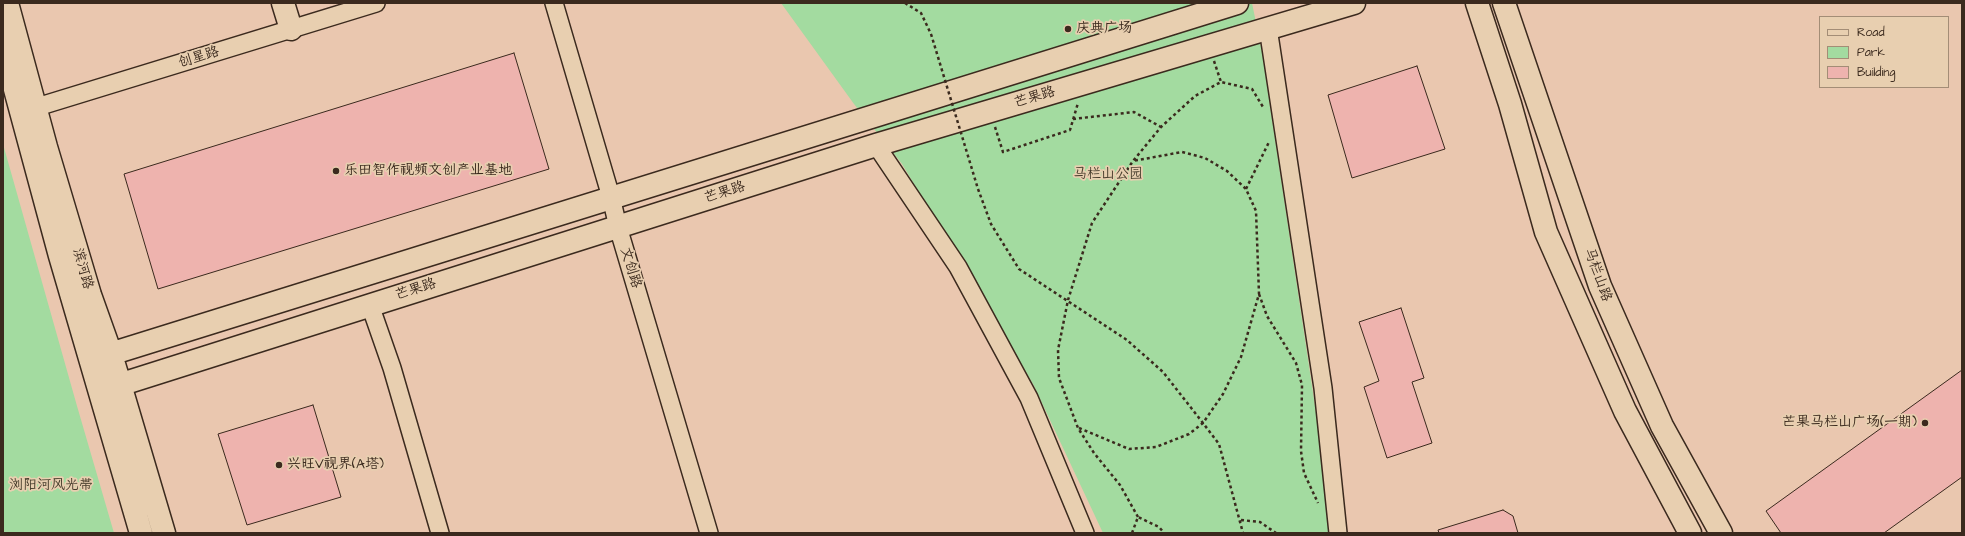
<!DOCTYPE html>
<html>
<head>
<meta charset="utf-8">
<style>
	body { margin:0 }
	#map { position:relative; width:1965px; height:536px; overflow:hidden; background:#e8cfb0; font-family:"Architects Daughter",sans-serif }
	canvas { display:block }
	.frame { position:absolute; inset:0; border:4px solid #3b2a1e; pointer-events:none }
	.legend { position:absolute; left:1819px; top:16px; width:130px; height:72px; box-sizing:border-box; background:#e8cfb0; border:1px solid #a38d76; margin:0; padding:5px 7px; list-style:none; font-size:12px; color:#3b2a1e }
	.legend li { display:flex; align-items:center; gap:8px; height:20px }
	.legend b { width:20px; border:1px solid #a38d76 }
</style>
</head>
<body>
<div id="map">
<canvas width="1965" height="536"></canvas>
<div class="frame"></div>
<ul class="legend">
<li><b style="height:5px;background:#e8cfb0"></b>Road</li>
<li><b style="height:11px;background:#a3dba0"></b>Park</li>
<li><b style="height:11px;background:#eeb3ae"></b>Building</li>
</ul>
</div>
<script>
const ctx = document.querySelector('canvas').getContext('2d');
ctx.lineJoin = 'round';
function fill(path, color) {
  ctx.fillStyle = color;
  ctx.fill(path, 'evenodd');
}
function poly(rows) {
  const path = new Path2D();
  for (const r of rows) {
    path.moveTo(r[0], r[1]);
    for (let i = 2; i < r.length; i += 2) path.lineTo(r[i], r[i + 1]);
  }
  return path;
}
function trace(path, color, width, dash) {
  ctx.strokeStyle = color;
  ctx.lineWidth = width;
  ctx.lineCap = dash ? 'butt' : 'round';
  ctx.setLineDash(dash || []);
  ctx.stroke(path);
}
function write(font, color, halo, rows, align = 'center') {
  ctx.font = font + ' "Architects Daughter","LXGW WenKai TC",sans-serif';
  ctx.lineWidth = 3.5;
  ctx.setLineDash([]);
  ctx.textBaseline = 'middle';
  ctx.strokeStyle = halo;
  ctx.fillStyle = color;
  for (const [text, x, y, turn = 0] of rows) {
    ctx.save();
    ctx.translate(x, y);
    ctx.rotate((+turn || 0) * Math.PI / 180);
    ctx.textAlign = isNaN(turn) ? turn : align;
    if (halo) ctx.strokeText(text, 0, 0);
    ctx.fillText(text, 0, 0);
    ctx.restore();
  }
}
fill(poly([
	[3,3,1962,3,1962,533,3,533],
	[1820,17,1948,17,1948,87,1820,87]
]), '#eac7af');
fill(poly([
	[781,3,1252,3,1262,52,1334,533,1103,533,1033,384,902,164,854,104],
	[3,144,77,406,114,533,3,533]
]), '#a3dba0');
const building = poly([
	[514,53,549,169,158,289,124,174,514,53],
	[1417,66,1445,149,1352,178,1328,95,1417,66],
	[1401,308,1424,378,1412,382,1432,443,1387,458,1364,387,1379,381,1359,322,1401,308],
	[1962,370,1962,477,1884,533,1781,533,1766,511,1962,370],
	[313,405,341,497,247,525,218,434,313,405],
	[1503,510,1513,516,1518,533,1439,533,1438,530,1503,510]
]);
fill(building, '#eeb3ae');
trace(building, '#3b2a1e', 1);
const street = poly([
	[554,3,611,197,618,227,709,533],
	[1268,28,1323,388,1338,533],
	[24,111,376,3],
	[876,145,958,267,1029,398,1085,533],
	[370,305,392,368,440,533]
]);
const secondary = poly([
	[7,3,46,147,90,295,111,354,164,533],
	[283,3,291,29],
	[1477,3,1510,104,1546,232,1625,411,1690,533],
	[1504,3,1600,286,1662,426,1721,533],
	[3,45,60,256,141,533],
	[91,360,1237,3],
	[100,391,876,145,1354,3]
]);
trace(street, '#3b2a1e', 20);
trace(secondary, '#3b2a1e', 25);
trace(poly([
	[905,3,921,13,931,34],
	[1214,61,1221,82],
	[1073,119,1134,112,1161,127],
	[995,127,1003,152,1070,130,1078,103],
	[978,189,991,224,1019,269,1127,340,1163,372,1203,423,1219,444,1243,533],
	[1246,189,1269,142],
	[1259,294,1267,316,1296,363,1302,385,1301,451,1304,473,1318,503],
	[1079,428,1129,449,1156,447,1189,434,1203,423,1223,394,1241,357,1259,294,1256,211,1246,189,1227,171,1205,158,1182,152,1133,161],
	[1138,517,1120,485,1094,453,1078,428,1059,378,1058,350,1068,300,1092,223,1133,161,1161,127,1195,96,1221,82,1252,89,1263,107],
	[1241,520,1260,522,1276,533],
	[1132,533,1138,517,1159,527,1164,533]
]), '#3b2a1e', 2.5, [3, 3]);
trace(street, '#e8cfb0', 17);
trace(secondary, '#e8cfb0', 22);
trace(poly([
	[931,34,978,189]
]), '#3b2a1e', 2.5, [3, 3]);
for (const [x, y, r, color] of [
	[1068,29,4,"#3b2a1e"],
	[336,171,4,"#3b2a1e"],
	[1925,423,4,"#3b2a1e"],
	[279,465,4,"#3b2a1e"]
]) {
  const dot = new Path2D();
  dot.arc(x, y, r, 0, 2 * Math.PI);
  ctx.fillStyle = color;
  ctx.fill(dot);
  trace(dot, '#e8cfb0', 1.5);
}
write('14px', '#3b2a1e', '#e8cfb0', [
	["庆典广场",1076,29],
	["乐田智作视频文创产业基地",344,171],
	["芒果马栏山广场(一期)",1917,423,"right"],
	["兴旺V视界(A塔)",287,465]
], 'left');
write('14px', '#3b2a1e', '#e8cfb0', [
	["创星路",199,58,-17],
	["芒果路",1035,98,-17],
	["芒果路",725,193,-18],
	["文创路",630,268,73],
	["滨河路",82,269,74],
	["马栏山路",1597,275,70],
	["芒果路",416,290,-18]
]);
write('14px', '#453c2b', '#e8cfb0', [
	["马栏山公园",1108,175],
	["浏阳河风光带",51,486]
]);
</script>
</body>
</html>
